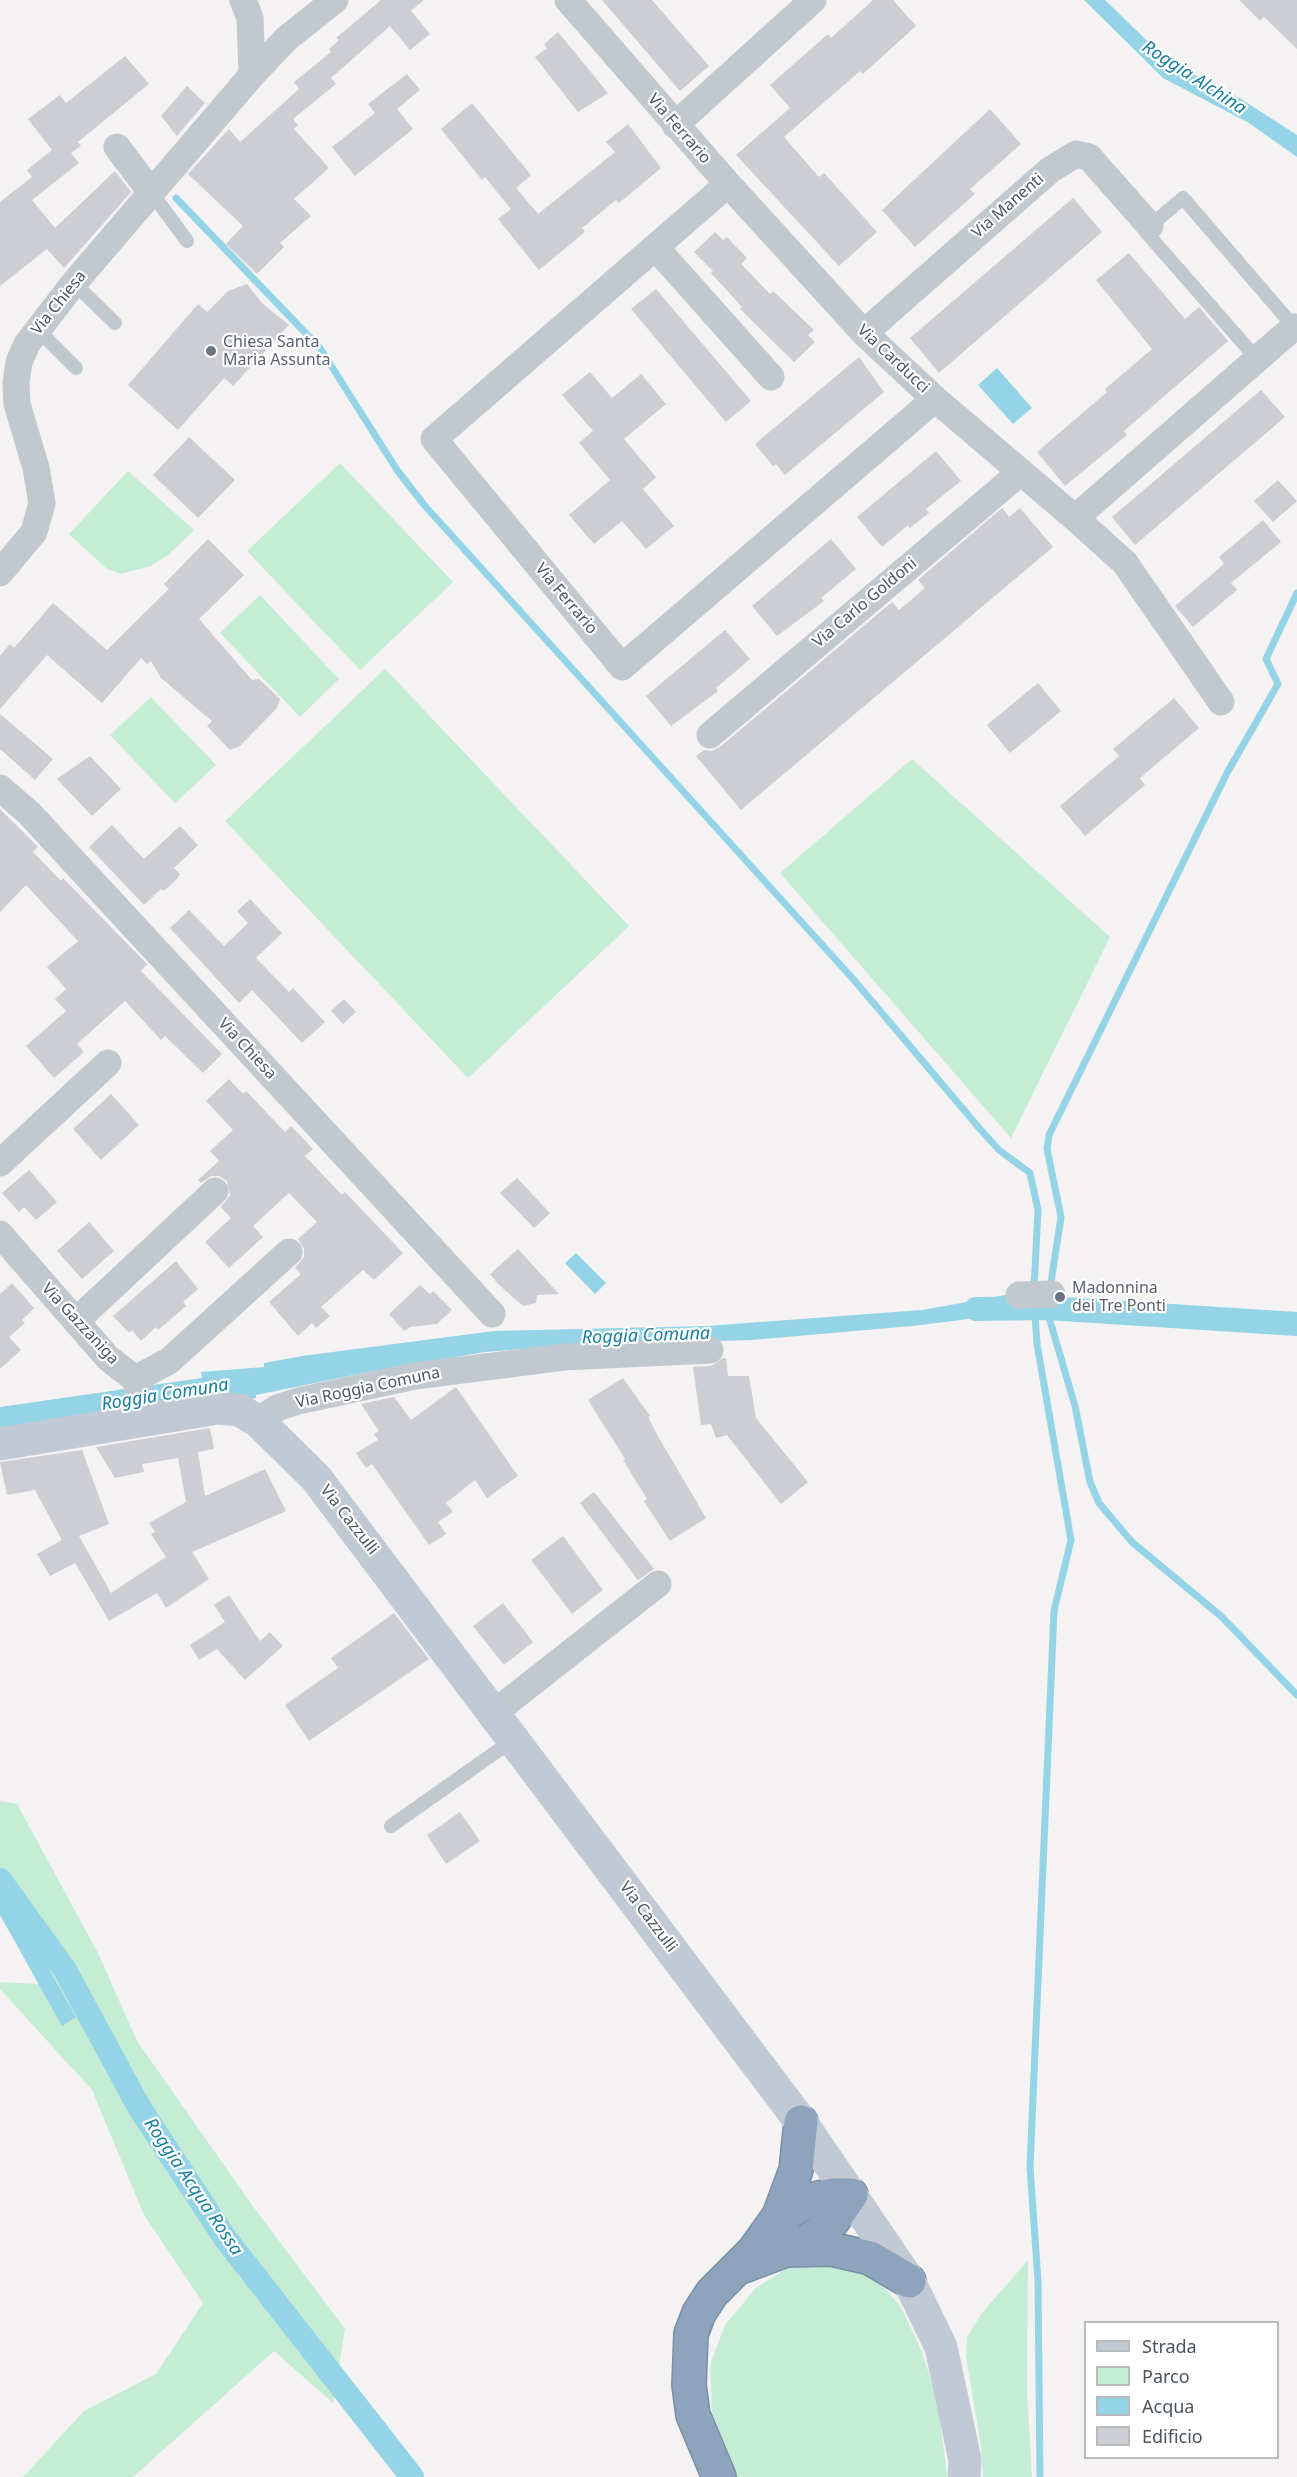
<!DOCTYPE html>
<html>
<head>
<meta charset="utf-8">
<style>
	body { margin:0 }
	#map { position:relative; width:1297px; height:2477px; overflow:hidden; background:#f4f2f2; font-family:"Noto Sans",sans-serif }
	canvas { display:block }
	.legend { position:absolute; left:1084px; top:2321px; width:195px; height:138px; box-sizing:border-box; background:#fff; border:2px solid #b7bbbf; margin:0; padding:8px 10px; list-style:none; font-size:18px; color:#4b555e }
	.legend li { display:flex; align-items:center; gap:12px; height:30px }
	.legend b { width:30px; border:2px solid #b7bbbf }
</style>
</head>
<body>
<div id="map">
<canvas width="1297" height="2477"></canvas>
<ul class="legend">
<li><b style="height:8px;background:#c1cad4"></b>Strada</li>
<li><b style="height:16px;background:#c5edd5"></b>Parco</li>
<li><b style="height:16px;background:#95d4e7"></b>Acqua</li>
<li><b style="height:16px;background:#ccced4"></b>Edificio</li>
</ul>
</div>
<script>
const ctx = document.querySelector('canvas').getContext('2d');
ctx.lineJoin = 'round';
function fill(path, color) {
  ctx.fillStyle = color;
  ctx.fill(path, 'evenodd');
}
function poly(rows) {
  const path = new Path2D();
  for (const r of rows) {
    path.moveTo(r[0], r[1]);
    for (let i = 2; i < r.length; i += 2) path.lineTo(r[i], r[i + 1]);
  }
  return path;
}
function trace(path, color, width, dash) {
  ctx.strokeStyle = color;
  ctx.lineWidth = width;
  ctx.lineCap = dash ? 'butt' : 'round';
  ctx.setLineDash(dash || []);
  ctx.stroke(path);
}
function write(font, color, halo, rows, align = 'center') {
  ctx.font = font + ' "Noto Sans",sans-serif';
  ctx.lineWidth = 4.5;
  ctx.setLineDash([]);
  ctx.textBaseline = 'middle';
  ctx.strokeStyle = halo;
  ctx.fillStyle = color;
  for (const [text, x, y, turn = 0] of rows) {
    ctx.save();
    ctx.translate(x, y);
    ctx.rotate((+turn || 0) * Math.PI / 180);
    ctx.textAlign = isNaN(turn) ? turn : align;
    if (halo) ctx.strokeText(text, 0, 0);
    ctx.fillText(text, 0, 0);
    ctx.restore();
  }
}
fill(poly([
	[340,463,453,582,360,670,247,551],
	[128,471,194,530,168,555,151,566,120,574,106,568,69,534],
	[260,595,339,679,300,717,220,633],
	[385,669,629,926,468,1078,225,821],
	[151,697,216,765,175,803,110,735],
	[912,759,1110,937,1011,1138,780,873],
	[0,1801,17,1804,98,1953,137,2041,252,2205,345,2329,333,2403,274,2351,133,2477,23,2477,84,2411,156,2374,203,2303,144,2215,92,2090,0,1989,0,1982,52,1985,0,1885],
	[1028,2260,1027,2392,1032,2477,983,2477,981,2446,966,2357,967,2337,982,2313],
	[825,2261,857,2269,880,2283,901,2307,922,2352,938,2402,947,2477,737,2477,712,2413,710,2365,725,2325,756,2288,792,2265]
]), '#c5edd5');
fill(poly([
	[1084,0,1105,0,1168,61,1241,99,1297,135,1297,157,1249,123,1163,78],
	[997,368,1032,408,1013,424,978,385],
	[576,1253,606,1283,595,1294,565,1263],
	[1011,1294,1008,1311,1002,1315,912,1326,752,1340,572,1345,485,1352,364,1373,256,1395,256,1398,0,1429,0,1407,202,1378,201,1372,264,1367,264,1363,302,1356,494,1331,707,1326,922,1310],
	[0,1882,76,2017,62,2026,0,1915]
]), '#95d4e7');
trace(poly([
	[176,198,320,348,397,470,425,506,854,980,980,1129,999,1150,1030,1173,1038,1210,1034,1289],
	[1050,1289,1061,1217,1047,1149,1049,1135,1227,773,1278,684,1266,659,1297,593],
	[1034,1300,1037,1344,1071,1540,1054,1611,1030,2167,1038,2281,1040,2477],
	[1048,1300,1048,1314,1075,1406,1090,1482,1099,1503,1132,1542,1222,1617,1297,1695]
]), '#95d4e7', 7);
trace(poly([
	[976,1309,1047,1308,1297,1324],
	[0,1880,65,1970,139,2107,225,2238,412,2477]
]), '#95d4e7', 24);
fill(poly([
	[381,0,424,0,411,11,430,34,410,50,390,26,331,78,336,84,293,119,298,125,294,129,329,168,294,199,311,216,280,243,284,247,257,274,226,244,243,226,188,174,229,129,240,142,299,89,294,82,331,52,329,49,339,40,336,38],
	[602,0,652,0,709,66,680,91],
	[873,0,893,0,916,26,863,74,860,71,784,137,819,177,824,173,877,232,839,266,736,155,790,108,770,85,828,34,831,38],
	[1239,0,1297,0,1297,49,1264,17,1260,21],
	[558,32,608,93,578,112,535,57,547,48,544,44],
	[125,56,149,84,78,142,81,146,71,153,79,163,32,200,55,228,115,171,131,192,64,268,47,249,0,286,0,202,32,177,27,170,52,150,28,119,60,95,66,103],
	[407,74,420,90,397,109,413,129,355,176,332,147,375,113,368,104],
	[187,86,205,103,177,136,161,116],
	[472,103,531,175,516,188,538,214,615,152,606,142,628,124,661,168,619,203,616,200,582,228,585,232,539,270,498,219,511,209,485,177,482,180,441,129],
	[990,109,1021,144,970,189,975,194,915,247,882,210],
	[1073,198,1102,232,939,373,910,338],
	[715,232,723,240,727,237,747,258,741,264,770,294,773,291,814,330,808,335,815,342,794,362,740,309,742,307,711,273,713,271,694,252],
	[1129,253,1185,319,1199,307,1228,341,1124,431,1127,435,1065,486,1037,452,1107,392,1105,389,1152,349,1096,280],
	[247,284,262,303,289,325,233,386,224,378,178,430,128,385,198,304,207,312,228,291],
	[656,289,751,401,726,422,631,309],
	[859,357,884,392,785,475,776,464,773,466,755,444],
	[590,372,612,398,641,374,666,404,624,439,656,477,643,489,674,526,646,549,622,521,594,544,569,515,610,480,579,443,593,431,562,395],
	[1261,390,1285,417,1135,545,1112,517],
	[189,437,235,480,198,518,153,475],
	[936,451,961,481,926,509,929,513,910,528,908,525,882,547,857,517],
	[1278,480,1297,501,1273,522,1254,501],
	[1002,508,1009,517,1020,508,1053,547,741,810,696,756,704,750,712,751,720,747,892,602,899,610,925,588,918,580],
	[1263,520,1281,542,1231,583,1237,590,1193,627,1175,606,1224,564,1219,557],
	[208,539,244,575,199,619,252,680,259,679,280,699,277,708,240,746,230,750,207,726,212,721,161,678,151,661,147,664,141,658,102,703,47,655,0,709,0,656,10,644,14,648,53,603,107,650,169,589,164,584],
	[831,539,856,569,821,598,824,601,777,636,752,606],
	[725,630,750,659,716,688,718,691,671,726,646,696],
	[1038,683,1061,711,1010,753,987,725],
	[1174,698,1199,728,1140,778,1145,785,1085,836,1060,806,1119,756,1113,749],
	[0,714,53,759,35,780,0,749],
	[90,756,121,789,92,816,57,779],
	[0,809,38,847,33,852,61,881,63,878,147,964,141,971,222,1054,203,1073,165,1036,161,1040,125,1001,77,1044,84,1052,54,1078,26,1046,66,1011,55,999,66,989,47,967,78,941,26,885,0,912],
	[112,825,144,859,180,826,198,845,174,868,180,874,177,879,164,891,161,889,144,905,89,847],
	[250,899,282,933,256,958,289,992,293,988,325,1022,302,1043,252,990,239,1003,170,928,189,910,224,946,248,923,237,911],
	[344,999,356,1012,343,1024,331,1011],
	[229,1079,243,1094,246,1091,285,1132,291,1126,313,1149,305,1156,342,1195,345,1192,403,1253,374,1280,363,1270,321,1307,330,1316,316,1328,312,1323,298,1336,269,1302,301,1274,295,1268,304,1257,304,1249,298,1239,317,1222,289,1193,253,1226,263,1237,229,1268,205,1242,231,1218,221,1207,230,1195,227,1181,219,1176,211,1176,201,1183,198,1180,219,1161,210,1151,233,1130,206,1101],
	[111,1094,139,1125,101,1160,73,1129],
	[29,1170,57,1202,36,1220,24,1207,19,1212,2,1193],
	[517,1178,550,1213,534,1228,500,1193],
	[89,1222,114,1251,82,1279,57,1251],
	[518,1249,559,1294,537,1295,536,1303,523,1306,498,1284,490,1274],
	[176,1261,198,1289,183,1302,186,1306,158,1330,156,1327,141,1341,132,1330,129,1333,113,1316],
	[12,1283,34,1308,22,1320,25,1323,9,1337,21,1350,0,1369,0,1294],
	[420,1285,430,1294,433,1291,452,1310,437,1324,410,1327,404,1331,389,1314],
	[723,1358,726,1358,728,1376,749,1376,756,1418,808,1482,781,1504,727,1435,716,1438,711,1424,701,1425,693,1367,711,1366],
	[623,1378,650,1416,648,1417,659,1438,706,1518,670,1541,644,1501,647,1499,623,1460,625,1459,588,1400],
	[456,1387,518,1476,487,1498,475,1480,446,1503,453,1512,438,1522,446,1534,429,1545,372,1464,366,1468,356,1453,378,1440,374,1434,379,1431,361,1404,394,1397,411,1420],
	[210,1428,214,1449,198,1452,205,1496,265,1469,286,1511,192,1552,209,1579,166,1608,157,1593,109,1621,98,1602,103,1599,98,1602,75,1563,50,1576,37,1554,62,1540,35,1490,7,1495,0,1462,82,1450,109,1524,79,1536,111,1593,166,1557,151,1534,155,1532,149,1523,186,1502,178,1458,142,1464,144,1472,115,1478,96,1447],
	[594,1492,654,1569,638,1580,580,1503],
	[563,1536,603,1590,572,1614,531,1560],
	[229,1595,260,1641,270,1632,283,1646,245,1680,217,1649,199,1660,190,1645,225,1622,214,1605],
	[503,1603,533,1642,504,1665,473,1626],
	[394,1613,429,1659,309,1741,285,1705,338,1668,331,1658],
	[460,1812,480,1841,446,1864,427,1835]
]), '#ccced4');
const highway = poly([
	[775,2225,790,2211,810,2200,832,2195,851,2195,832,2222,816,2236,792,2248],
	[741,2267,786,2250,831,2249,870,2258,909,2281],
	[719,2477,693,2415,689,2385,691,2334,699,2313,712,2293,754,2251,779,2216,796,2170,801,2122]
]);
trace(highway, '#798fa8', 36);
trace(poly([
	[151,192,187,241],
	[74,283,115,323],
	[37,329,76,368],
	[1257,359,1145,231,1150,226,1183,198,1294,327],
	[391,1826,513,1740]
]), '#c1c9cf', 14);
trace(poly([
	[243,0,250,18,252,75],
	[568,0,728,184,864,333,935,399,1075,518,1294,327],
	[675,125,813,0],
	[117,147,151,192],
	[728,184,434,439,622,667,935,399],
	[656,248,771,377],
	[864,333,1050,170,1076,154,1089,157,1150,226],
	[1075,518,1125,563,1221,702],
	[0,573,34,532,42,503,36,468,17,404,16,383,19,362,27,344,74,283,252,75,286,39,335,0],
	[710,735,1021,472],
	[0,788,29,813,492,1314],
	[0,1163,108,1063],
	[0,1234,108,1358,135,1379,147,1419],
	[1019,1295,1052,1294],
	[76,1321,215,1191],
	[135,1379,169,1361,289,1252],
	[258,1421,277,1408,298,1401,415,1376,564,1357,710,1350],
	[495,1712,658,1584]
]), '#c1c9cf', 27);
trace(poly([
	[0,1444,218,1408,239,1410,258,1421,316,1478,801,2122,909,2281,941,2347,965,2460,964,2477]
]), '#c1cad4', 33);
trace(highway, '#8ea4bc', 33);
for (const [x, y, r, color] of [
	[211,351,6,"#6b7280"],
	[1060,1297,6,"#6b7280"]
]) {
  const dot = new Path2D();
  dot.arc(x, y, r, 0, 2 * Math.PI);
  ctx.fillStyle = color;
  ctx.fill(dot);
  trace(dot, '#fff', 2);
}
write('16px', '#4b555e', '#fff', [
	["Via Ferrario",679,129,49],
	["Via Manenti",1008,206,-41],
	["Via Chiesa",59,303,-51],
	["Via Carducci",893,359,43],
	["Via Ferrario",566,599,50],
	["Via Carlo Goldoni",865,603,-40],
	["Via Chiesa",247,1049,47],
	["Via Gazzaniga",80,1324,47],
	["Via Roggia Comuna",368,1388,-12],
	["Via Cazzulli",349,1520,52],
	["Via Cazzulli",648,1917,53]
]);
write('16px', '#5b616d', '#fff', [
	["Chiesa Santa",223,342],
	["Maria Assunta",223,360],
	["Madonnina",1072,1288],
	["dei Tre Ponti",1072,1306]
], 'left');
write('italic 18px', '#177f9e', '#fff', [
	["Roggia Alchina",1194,78,33],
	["Roggia Comuna",646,1336,-2],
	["Roggia Comuna",165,1395,-9],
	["Roggia Acqua Rossa",193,2187,56]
]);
</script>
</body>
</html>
